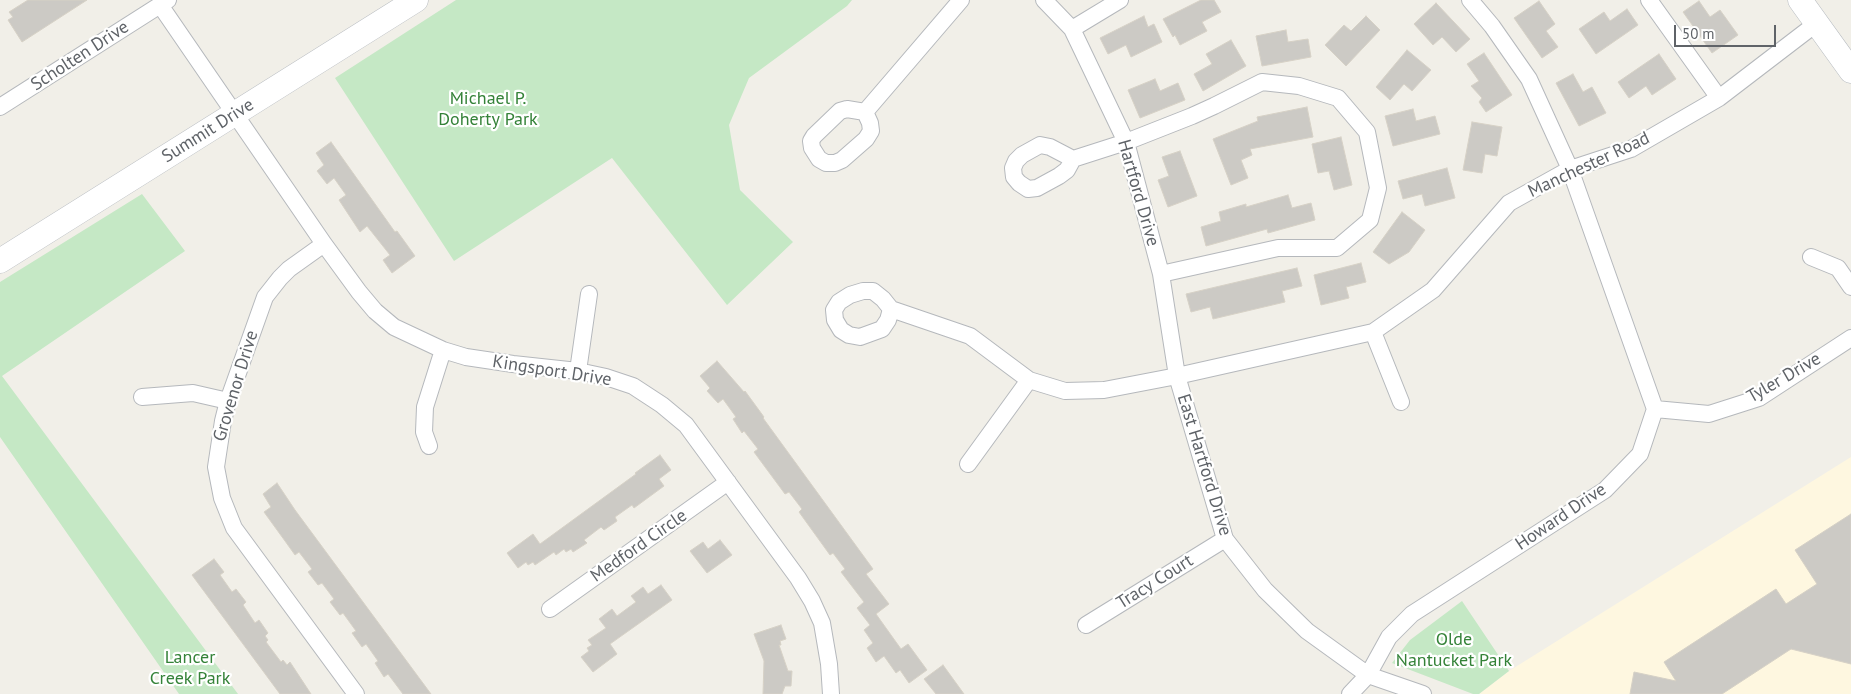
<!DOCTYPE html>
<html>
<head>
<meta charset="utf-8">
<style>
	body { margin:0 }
	#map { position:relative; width:1851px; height:694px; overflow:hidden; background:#f1efe8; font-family:"PT Sans",sans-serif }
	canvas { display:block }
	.scale { position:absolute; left:1674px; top:25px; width:102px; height:22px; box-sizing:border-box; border:2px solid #5f6368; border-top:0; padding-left:6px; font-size:15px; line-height:18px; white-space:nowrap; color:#5f6368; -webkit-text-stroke:4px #fff; paint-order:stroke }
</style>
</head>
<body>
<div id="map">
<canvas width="1851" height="694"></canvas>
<div class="scale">50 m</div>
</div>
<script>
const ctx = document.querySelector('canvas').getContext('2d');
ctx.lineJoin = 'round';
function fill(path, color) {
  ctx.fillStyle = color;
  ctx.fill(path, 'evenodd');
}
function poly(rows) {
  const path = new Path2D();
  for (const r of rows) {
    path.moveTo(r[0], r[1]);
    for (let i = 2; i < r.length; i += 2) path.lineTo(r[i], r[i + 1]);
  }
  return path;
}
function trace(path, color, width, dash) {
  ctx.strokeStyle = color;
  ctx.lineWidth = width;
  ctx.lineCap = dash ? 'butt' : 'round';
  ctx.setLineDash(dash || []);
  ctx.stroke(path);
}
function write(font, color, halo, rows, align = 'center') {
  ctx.font = font + ' "PT Sans",sans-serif';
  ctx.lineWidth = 4.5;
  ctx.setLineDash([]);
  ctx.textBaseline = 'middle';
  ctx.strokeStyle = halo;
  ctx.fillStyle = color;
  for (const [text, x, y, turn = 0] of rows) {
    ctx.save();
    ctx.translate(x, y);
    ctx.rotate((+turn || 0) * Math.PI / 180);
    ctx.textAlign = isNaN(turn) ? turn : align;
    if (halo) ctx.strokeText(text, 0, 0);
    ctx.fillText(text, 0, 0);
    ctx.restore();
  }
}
fill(poly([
	[1851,457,1851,694,1479,694,1509,671]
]), '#fef7e0');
fill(poly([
	[456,0,852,0,847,6,749,78,729,125,740,190,793,242,727,305,612,158,454,261,335,78],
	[142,194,185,251,2,376,238,694,179,694,0,437,0,282],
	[1462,601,1509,671,1479,694,1473,694,1392,663,1410,640]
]), '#c5e8c5');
const building = poly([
	[28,0,87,0,22,42,8,20,13,17,9,12,28,0],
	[1201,0,1214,0,1221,12,1202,22,1207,31,1180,45,1175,35,1173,37,1163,19,1201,0],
	[1539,1,1555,24,1546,31,1558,47,1542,58,1514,18,1539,1],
	[1699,1,1710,17,1720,10,1738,35,1712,53,1683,12,1699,1],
	[1436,3,1470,39,1456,52,1442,37,1433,45,1414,24,1436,3],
	[1627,9,1638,25,1596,54,1579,29,1604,12,1610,21,1627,9],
	[1144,16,1148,27,1154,24,1162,42,1131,57,1126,45,1108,54,1100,38,1144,16],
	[1366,16,1380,30,1346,66,1325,45,1344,25,1351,31,1366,16],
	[1286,30,1288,42,1308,39,1311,57,1262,66,1256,36,1286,30],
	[1231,40,1246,66,1203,91,1194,74,1212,64,1206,54,1231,40],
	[1407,50,1431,70,1412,91,1404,84,1390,100,1376,87,1407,50],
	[1484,53,1512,95,1486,112,1479,102,1482,98,1471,86,1479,81,1467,64,1484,53],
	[1659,54,1676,79,1652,95,1646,86,1629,98,1618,82,1659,54],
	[1573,74,1583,92,1592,87,1606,113,1579,126,1556,83,1573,74],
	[1155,79,1160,91,1178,83,1185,100,1140,118,1128,90,1155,79],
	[1307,107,1313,137,1250,149,1252,155,1241,160,1248,178,1231,185,1213,139,1258,121,1257,117,1307,107],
	[1413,109,1416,121,1435,116,1440,134,1393,146,1385,116,1413,109],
	[1472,122,1502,127,1497,156,1485,154,1482,173,1463,170,1472,122],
	[1341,137,1352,185,1334,190,1329,171,1318,173,1312,144,1341,137],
	[331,142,395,232,397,231,415,256,392,273,383,260,390,255,367,226,360,232,339,200,346,195,334,178,327,184,317,171,324,165,316,153,331,142],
	[1180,151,1197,196,1168,207,1158,180,1169,176,1162,157,1180,151],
	[1447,168,1455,198,1425,206,1422,194,1403,199,1398,181,1447,168],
	[1288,195,1292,208,1311,203,1315,220,1268,233,1267,229,1206,246,1201,227,1221,221,1219,212,1246,204,1246,207,1288,195],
	[1402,212,1425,230,1409,252,1389,264,1373,252,1402,212],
	[1361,263,1366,282,1346,287,1349,298,1321,305,1314,275,1361,263],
	[1297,268,1302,286,1282,291,1285,302,1213,319,1210,307,1191,312,1186,294,1297,268],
	[717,361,744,392,745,391,764,417,763,418,873,569,866,574,889,604,876,614,901,649,908,644,927,670,909,683,900,670,896,673,884,656,876,662,867,648,873,643,864,630,870,625,857,608,864,602,841,572,845,569,833,553,830,555,799,512,802,509,789,492,785,494,754,452,758,449,744,431,742,433,733,419,736,417,723,399,718,403,707,391,710,388,700,376,717,361],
	[660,455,671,470,659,479,664,486,634,508,632,505,615,517,617,521,604,530,601,527,584,540,587,543,573,552,571,549,566,552,564,549,556,555,554,552,535,565,533,562,528,565,526,562,518,568,507,553,533,534,540,544,636,474,635,473,660,455],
	[277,483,295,510,431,694,403,694,388,674,384,677,375,663,378,661,366,644,362,647,352,633,356,631,343,613,340,615,330,602,334,599,322,583,318,585,308,572,312,569,299,552,295,555,285,541,264,512,271,507,263,494,277,483],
	[1851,514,1851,664,1791,649,1722,694,1630,694,1634,672,1676,681,1664,662,1776,589,1786,604,1817,584,1795,550,1851,514],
	[720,540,732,555,707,573,690,551,703,542,708,549,720,540],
	[214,559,224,572,220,575,232,592,236,589,246,602,243,605,255,623,259,620,268,633,265,636,268,640,266,642,281,662,283,660,287,665,290,662,311,694,280,694,192,575,214,559],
	[661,585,672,600,610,644,617,654,593,672,581,657,589,651,587,648,592,645,588,640,606,628,599,619,612,609,617,616,636,602,631,596,643,587,648,594,661,585],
	[781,625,786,639,780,641,781,645,779,645,788,671,792,671,791,686,785,686,782,694,763,694,764,661,754,634,781,625],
	[943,665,964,694,936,694,924,679,943,665]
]);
fill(building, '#cccac5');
trace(building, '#d6d1c6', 1);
const street = poly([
	[1044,0,1072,29,1126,142,1161,274,1177,376,1225,539,1265,590,1307,631,1368,675,1423,694],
	[1649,0,1719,98],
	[160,5,324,244,359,292,375,311,394,327,443,350,466,357,513,364,578,371,606,377,633,386,662,405,686,425,798,578,812,601,822,623,829,664,831,694],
	[1072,29,1120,0],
	[0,107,168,0],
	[847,109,865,112,870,123,871,131,866,139,842,160,835,163,826,163,819,159,812,148,811,141,814,136,840,111,847,109],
	[865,112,961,0],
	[1073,159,1050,147,1040,145,1022,155,1016,161,1013,168,1014,177,1019,183,1028,189,1037,188,1059,176,1067,170,1073,159,1126,142,1192,116,1214,106,1262,82,1299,86,1338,98,1367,132,1378,188,1370,220,1337,248,1278,248,1161,274],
	[324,244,289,269,280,278,265,297,228,401,223,421,216,467,222,498,234,528,356,694],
	[1811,257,1838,268,1851,287],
	[891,309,888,320,882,329,860,337,849,335,841,330,835,320,834,310,839,302,850,295,863,291,873,291,883,299,891,309,970,336,1029,380,1065,391,1104,390,1177,376,1373,332,1433,290,1509,203,1570,169,1631,149,1719,98,1817,23],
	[1373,332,1401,402],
	[578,371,589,294],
	[142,397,193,393,228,401],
	[1655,409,1709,414,1759,398,1851,338],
	[429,446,424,432,425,407,443,350],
	[968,464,1029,380],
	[550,609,728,482],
	[1086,625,1225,539],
	[1350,694,1368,675,1389,637,1412,614,1605,490,1640,454,1655,409,1570,169,1529,79,1492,26,1470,0]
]);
const secondary = poly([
	[1800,0,1851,71],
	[0,261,416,0]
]);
trace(street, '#b5b8bc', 18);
trace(secondary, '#b6babf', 25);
trace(street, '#fff', 16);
trace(secondary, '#fff', 24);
write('18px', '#5f6368', '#fff', [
	["Scholten Drive",80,56,-33],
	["Summit Drive",208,131,-32],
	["Manchester Road",1589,165,-25],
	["Hartford Drive",1138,193,74],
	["Kingsport Drive",552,371,9],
	["Tyler Drive",1784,378,-30],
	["Grovenor Drive",236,386,-73],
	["East Hartford Drive",1204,465,73],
	["Howard Drive",1561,517,-34],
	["Medford Circle",639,546,-35],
	["Tracy Court",1155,582,-32]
]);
write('18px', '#348238', '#fff', [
	["Michael P.",488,99],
	["Doherty Park",488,120],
	["Olde",1454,640],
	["Nantucket Park",1454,661],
	["Lancer",190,658],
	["Creek Park",190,679]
]);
</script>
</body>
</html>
